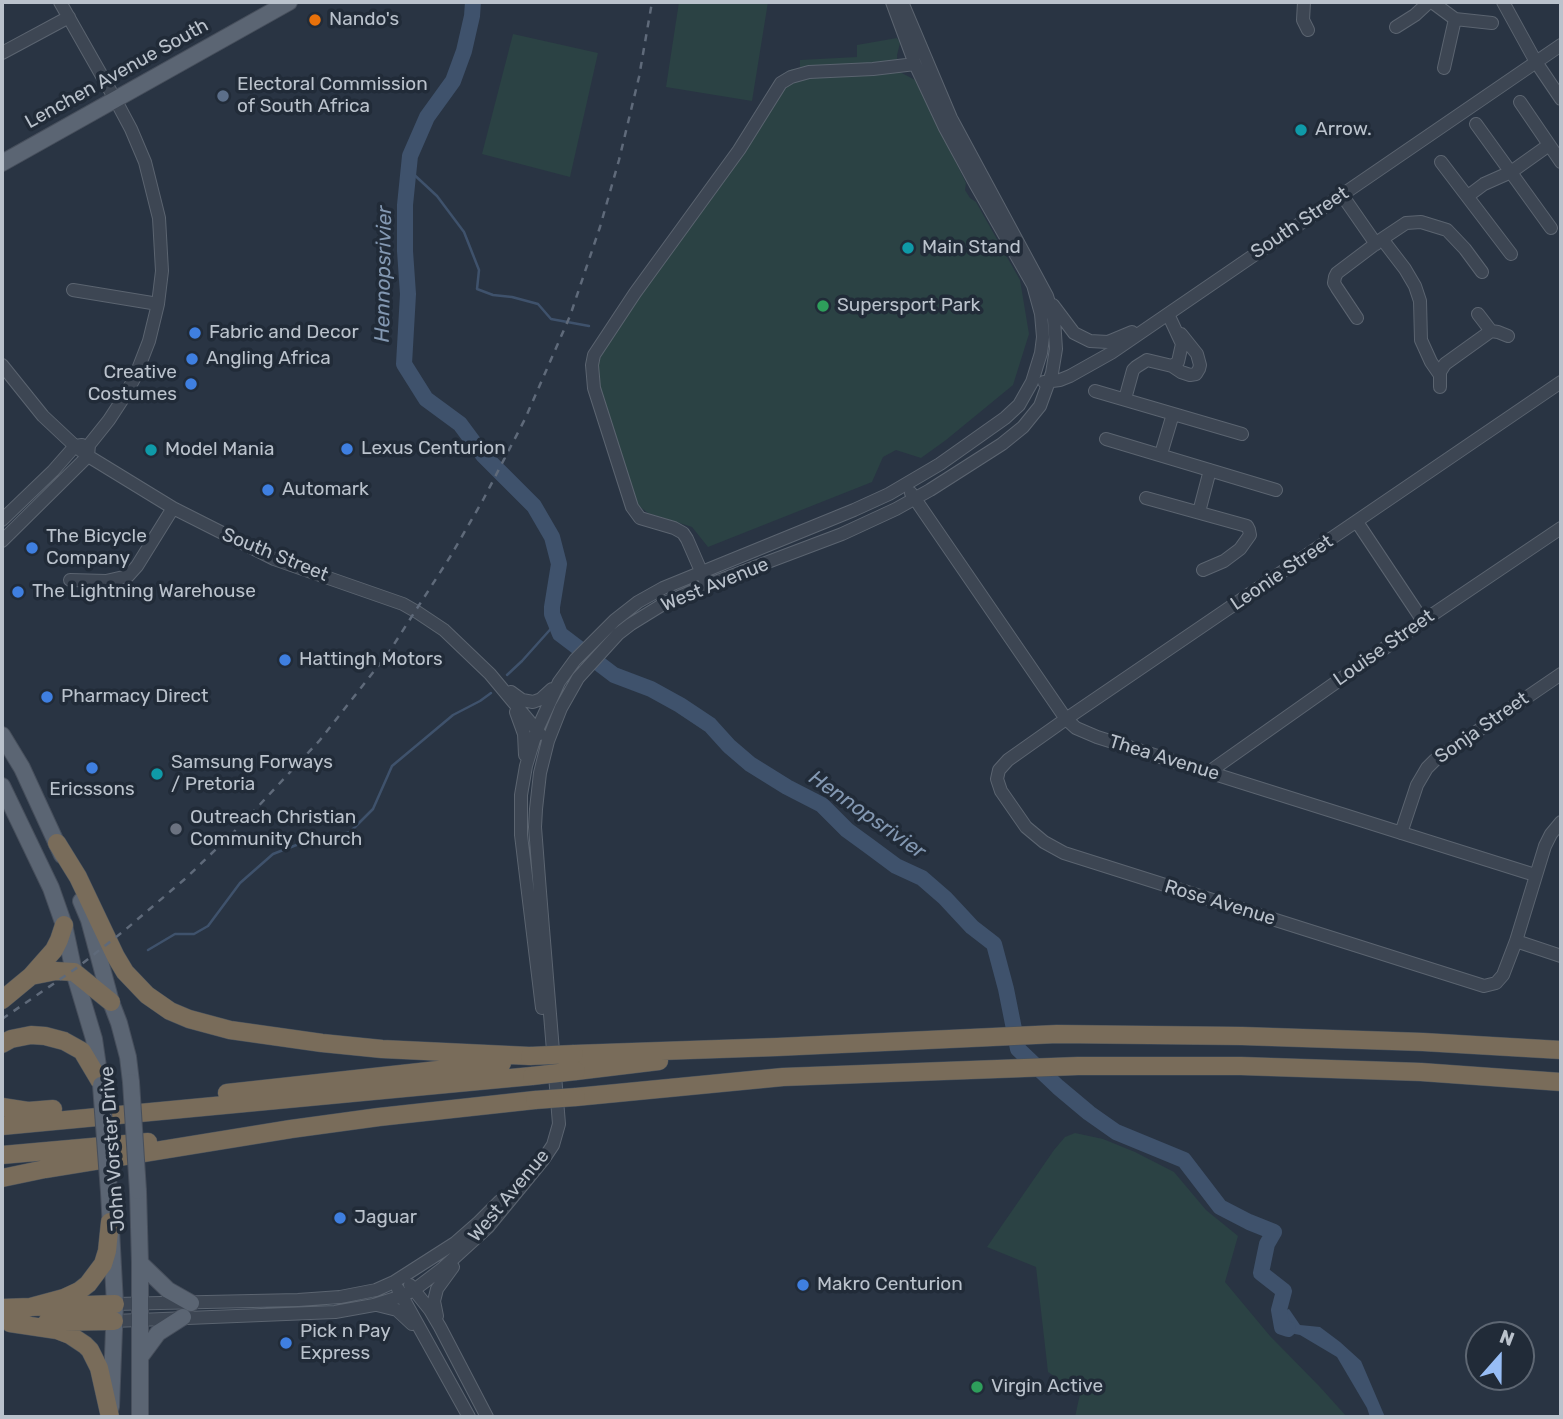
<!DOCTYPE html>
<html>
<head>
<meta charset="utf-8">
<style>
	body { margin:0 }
	#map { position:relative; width:1563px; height:1419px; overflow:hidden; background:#293443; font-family:Rubik,sans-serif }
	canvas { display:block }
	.frame { position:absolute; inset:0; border:4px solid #bac2cc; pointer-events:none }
	.north { position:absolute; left:1465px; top:1321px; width:70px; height:70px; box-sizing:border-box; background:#212b38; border:2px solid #5e6773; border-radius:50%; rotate:21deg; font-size:19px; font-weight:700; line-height:28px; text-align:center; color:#bac2cc }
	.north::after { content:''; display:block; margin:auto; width:24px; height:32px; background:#97bdf5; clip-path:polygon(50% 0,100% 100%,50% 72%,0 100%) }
</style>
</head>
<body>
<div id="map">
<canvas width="1563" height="1419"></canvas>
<div class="frame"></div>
<div class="north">N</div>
</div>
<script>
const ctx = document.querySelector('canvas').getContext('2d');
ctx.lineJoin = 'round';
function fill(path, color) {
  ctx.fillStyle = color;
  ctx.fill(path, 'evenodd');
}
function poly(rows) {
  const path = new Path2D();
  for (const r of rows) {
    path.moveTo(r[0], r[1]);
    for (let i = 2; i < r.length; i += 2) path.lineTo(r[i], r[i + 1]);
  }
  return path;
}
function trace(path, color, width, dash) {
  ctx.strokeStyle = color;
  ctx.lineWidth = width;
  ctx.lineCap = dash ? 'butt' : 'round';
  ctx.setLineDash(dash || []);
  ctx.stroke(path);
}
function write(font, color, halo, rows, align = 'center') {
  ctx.font = font + ' Rubik,sans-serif';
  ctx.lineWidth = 7;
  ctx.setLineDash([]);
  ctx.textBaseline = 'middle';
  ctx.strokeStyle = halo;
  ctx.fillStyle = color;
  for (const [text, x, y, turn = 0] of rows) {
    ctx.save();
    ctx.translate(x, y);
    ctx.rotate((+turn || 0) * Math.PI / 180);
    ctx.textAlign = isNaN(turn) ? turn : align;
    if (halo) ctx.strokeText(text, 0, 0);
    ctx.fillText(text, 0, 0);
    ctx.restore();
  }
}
fill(poly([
	[679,2,768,2,752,101,666,87],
	[513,34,598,53,570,177,482,154],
	[897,38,900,43,897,55,898,71,915,80,966,183,965,190,970,198,976,202,1020,280,1029,334,1013,385,946,440,921,458,896,450,883,457,872,482,708,547,692,527,648,513,639,506,633,494,597,379,598,364,603,351,773,84,783,74,792,69,800,69,800,60,857,57,857,45],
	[1075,1133,1103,1139,1135,1152,1174,1172,1206,1210,1238,1236,1225,1282,1270,1336,1320,1387,1347,1417,1075,1417,1080,1394,1048,1372,1036,1267,987,1247,1054,1150,1065,1137]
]), '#2b4244');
fill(poly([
	[1289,1309,1300,1325,1320,1327,1340,1342,1361,1361,1385,1417,1370,1417,1367,1408,1337,1357,1300,1335,1279,1331,1276,1313]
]), '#3f526c');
trace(poly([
	[408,169,437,196,464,232,479,270,477,289,493,295,512,297,538,304,551,319,589,326],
	[507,675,522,661,556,623],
	[148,950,175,934,194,934,208,926,240,883,273,854,312,839,350,832,373,809,392,766,453,715,480,701,491,693]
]), '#3f526c', 2.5);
trace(poly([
	[473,2,472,16,464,51,453,81,427,117,410,156,405,205,405,251,408,294,404,364,426,399,460,424,483,455,534,506,552,537,559,564,552,607,552,614,560,634,614,675,651,689,680,705,710,725,729,746,750,764,787,787,822,805,847,830,869,846,896,866,922,878,945,898,972,927,994,944,1006,989,1018,1049,1058,1087,1089,1113,1116,1132,1184,1160,1220,1207,1249,1222,1274,1232,1267,1244,1261,1273,1284,1291,1279,1310,1282,1327,1288,1329]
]), '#3f526c', 16);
const minor = poly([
	[1304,2,1303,20,1308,30],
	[1432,2,1455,19,1444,68],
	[1503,2,1536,62,1561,99],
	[1455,19,1492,23],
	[1396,27,1415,15,1429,2],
	[2,53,69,17],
	[1520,102,1561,162],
	[1476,124,1551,228],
	[1441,162,1511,254],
	[1342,195,1376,244],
	[1468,196,1484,184,1511,172,1549,145],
	[1382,239,1405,269,1415,286,1420,301,1421,340,1431,362,1440,375],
	[73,290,158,304],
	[1053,305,1074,333,1090,341,1108,342,1132,332],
	[1478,314,1491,331],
	[1357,318,1337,288,1334,283,1335,277,1337,273,1382,239,1406,223,1421,222,1447,230,1465,249,1482,272],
	[2,365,43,416,75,446,88,456,173,508,274,559,403,604,417,612,444,630,490,674,540,734],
	[1172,366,1181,372,1190,375,1196,374,1199,369,1200,365,1197,354,1181,334],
	[1044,382,1060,380,1070,376,1111,353,1561,45],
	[1561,382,1066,719,1008,760,999,770,997,779,1001,791,1026,827,1044,842,1064,853,1484,986,1496,983,1503,975,1516,941,1545,846,1551,834,1561,822],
	[1440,387,1440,372,1445,364,1491,331,1498,332,1508,336],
	[1095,391,1242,434],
	[1125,399,1133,370,1136,367,1147,360,1172,366,1178,362,1182,344,1168,314],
	[1106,439,1276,490],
	[1161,454,1173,414],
	[911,493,1066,719,1076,728,1097,737,1535,875],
	[1146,498,1247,526,1249,530,1250,535,1240,549,1224,561,1203,570],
	[1199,512,1210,470],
	[2,520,53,471,75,446,82,445],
	[1357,522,1423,621],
	[2,541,88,456,89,445,109,420,124,397,135,377,149,341,158,304,162,271,159,218,145,162,131,129,115,99,60,2],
	[704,578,687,539,683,533,674,528,640,518,632,507,594,388,592,365,594,355,635,293,739,150,781,83,791,77,809,72,873,69,915,64],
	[70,580,106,581,128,576,137,566,173,508],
	[511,692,522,700,533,702,541,699,552,689],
	[516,712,524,734,525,755],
	[1209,772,1423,621,1561,528],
	[1401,833,1417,785,1427,768,1435,760,1561,674],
	[1516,941,1561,956],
	[542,1008,521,835,521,795,526,766,537,730,559,682,575,660,615,620,638,602,663,588,854,510,889,494,940,464,1005,418,1019,405,1032,382,1041,353,1043,337,1041,314,1033,285,976,185,945,128,915,64,892,2],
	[410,1285,430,1310,440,1327,487,1417],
	[398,1289,469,1417],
	[115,1304,298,1300,340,1297,376,1290,394,1282,455,1243,479,1222,500,1201],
	[377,1305,397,1310,412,1324],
	[437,1316,434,1301,437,1289,453,1267],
	[114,1321,335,1312,374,1305,402,1296,414,1290,443,1268,488,1227,543,1160,553,1145,559,1124,540,892,535,827,536,809,540,773,548,741,561,708,578,678,618,634,631,624,665,603,707,585,842,534,896,509,930,490,1002,444,1023,427,1040,406,1052,373,1056,349,1054,319,1047,296,951,118,902,2]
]);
const major = poly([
	[2,163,289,2],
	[2,735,22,768,62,855],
	[2,786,51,888,64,925,74,972,94,1039,100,1080],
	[81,901,89,920,111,1002,119,1023,128,1057,131,1082],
	[138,1191,140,1263,140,1417],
	[109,1192,115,1304,111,1407],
	[140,1263,168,1290,191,1303],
	[141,1356,158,1333,183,1317]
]);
const highway = poly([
	[57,843,78,877,116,957,125,972,147,995,170,1011,189,1019,230,1030,322,1043,382,1049,530,1056],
	[31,976,56,971,74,972,111,1002],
	[2,1000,31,976,54,950,59,940,64,925],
	[2,1044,11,1039,31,1035,45,1036,64,1041,82,1051,101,1083],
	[574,1054,777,1047,1057,1034,1242,1036,1423,1042,1561,1050],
	[576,1071,659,1061],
	[227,1093,502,1063],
	[576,1097,783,1077,1078,1066,1241,1066,1421,1072,1561,1082],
	[2,1107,28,1111,53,1109],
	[2,1126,532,1076],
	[2,1155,148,1142],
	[2,1178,45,1169,291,1129,379,1117,535,1100],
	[2,1308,115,1304],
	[27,1308,64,1298,79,1291,88,1284,103,1264,107,1251,110,1222],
	[47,1322,114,1321],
	[10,1323,57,1330,70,1335,85,1345,90,1350,99,1368,110,1417]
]);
trace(minor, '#5b6470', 14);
trace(major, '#474f5c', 18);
trace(highway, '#47515d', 19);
trace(minor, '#3d4653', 12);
trace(major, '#5b6573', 16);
trace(highway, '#796c5a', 18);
trace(poly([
	[2,1019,78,967,125,930,186,878,238,828,320,740,389,652,450,557,483,500,525,419,570,316,600,227,619,160,639,77,652,2]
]), '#5f6a7a', 2.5, [7, 7]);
const majorBridge = poly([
	[131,1082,138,1191],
	[101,1085,109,1192]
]);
const highwayBridge = poly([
	[530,1056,574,1054],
	[532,1076,576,1071],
	[535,1100,576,1097]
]);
trace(majorBridge, '#474f5c', 18, []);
trace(highwayBridge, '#47515d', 19, []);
trace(majorBridge, '#5b6573', 16);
trace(highwayBridge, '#796c5a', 18);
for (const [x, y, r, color] of [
	[315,20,7,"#e8710a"],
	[223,96,7,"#5c6f8a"],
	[1301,130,7,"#0f9aa8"],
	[908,248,7,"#0f9aa8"],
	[823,306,7,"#2e9e5b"],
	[195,333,7,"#3f7fe0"],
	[192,359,7,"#3f7fe0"],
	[191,384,7,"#3f7fe0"],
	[347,449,7,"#3f7fe0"],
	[151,450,7,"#0f9aa8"],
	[268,490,7,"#3f7fe0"],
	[32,548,7,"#3f7fe0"],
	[18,592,7,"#3f7fe0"],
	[285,660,7,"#3f7fe0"],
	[47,697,7,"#3f7fe0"],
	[92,768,7,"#3f7fe0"],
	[157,774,7,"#0f9aa8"],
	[176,829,7,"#6b7280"],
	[340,1218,7,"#3f7fe0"],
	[803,1285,7,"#3f7fe0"],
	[286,1343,7,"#3f7fe0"],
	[977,1387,7,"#2e9e5b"]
]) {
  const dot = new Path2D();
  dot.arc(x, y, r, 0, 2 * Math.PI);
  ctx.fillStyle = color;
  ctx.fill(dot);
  trace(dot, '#212b38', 2.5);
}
write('19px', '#bac2cc', '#212b38', [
	["Nando's",329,20],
	["Electoral Commission",237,85],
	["of South Africa",237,107],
	["Arrow.",1315,130],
	["Main Stand",922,248],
	["Supersport Park",837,306],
	["Fabric and Decor",209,333],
	["Angling Africa",206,359],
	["Creative",177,373,"right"],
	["Costumes",177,395,"right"],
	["Lexus Centurion",361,449],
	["Model Mania",165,450],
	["Automark",282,490],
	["The Bicycle",46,537],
	["Company",46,559],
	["The Lightning Warehouse",32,592],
	["Hattingh Motors",299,660],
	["Pharmacy Direct",61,697],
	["Samsung Forways",171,763],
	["/ Pretoria",171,785],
	["Ericssons",92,790,"center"],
	["Outreach Christian",190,818],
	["Community Church",190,840],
	["Jaguar",354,1218],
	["Makro Centurion",817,1285],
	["Pick n Pay",300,1332],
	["Express",300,1354],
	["Virgin Active",991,1387]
], 'left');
write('19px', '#bac2cc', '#212b38', [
	["Lenchen Avenue South",117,74,-29],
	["South Street",1300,223,-34],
	["South Street",275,555,22],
	["Leonie Street",1282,573,-34],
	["West Avenue",715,585,-22],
	["Louise Street",1384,648,-35],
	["Sonja Street",1482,728,-35],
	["Thea Avenue",1164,758,17],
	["Rose Avenue",1220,903,17],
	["John Vorster Drive",113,1149,-94],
	["West Avenue",509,1196,-50]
]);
write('italic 21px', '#8398b2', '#212b38', [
	["Hennopsrivier",384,274,-89],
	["Hennopsrivier",867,815,35]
]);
</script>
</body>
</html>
